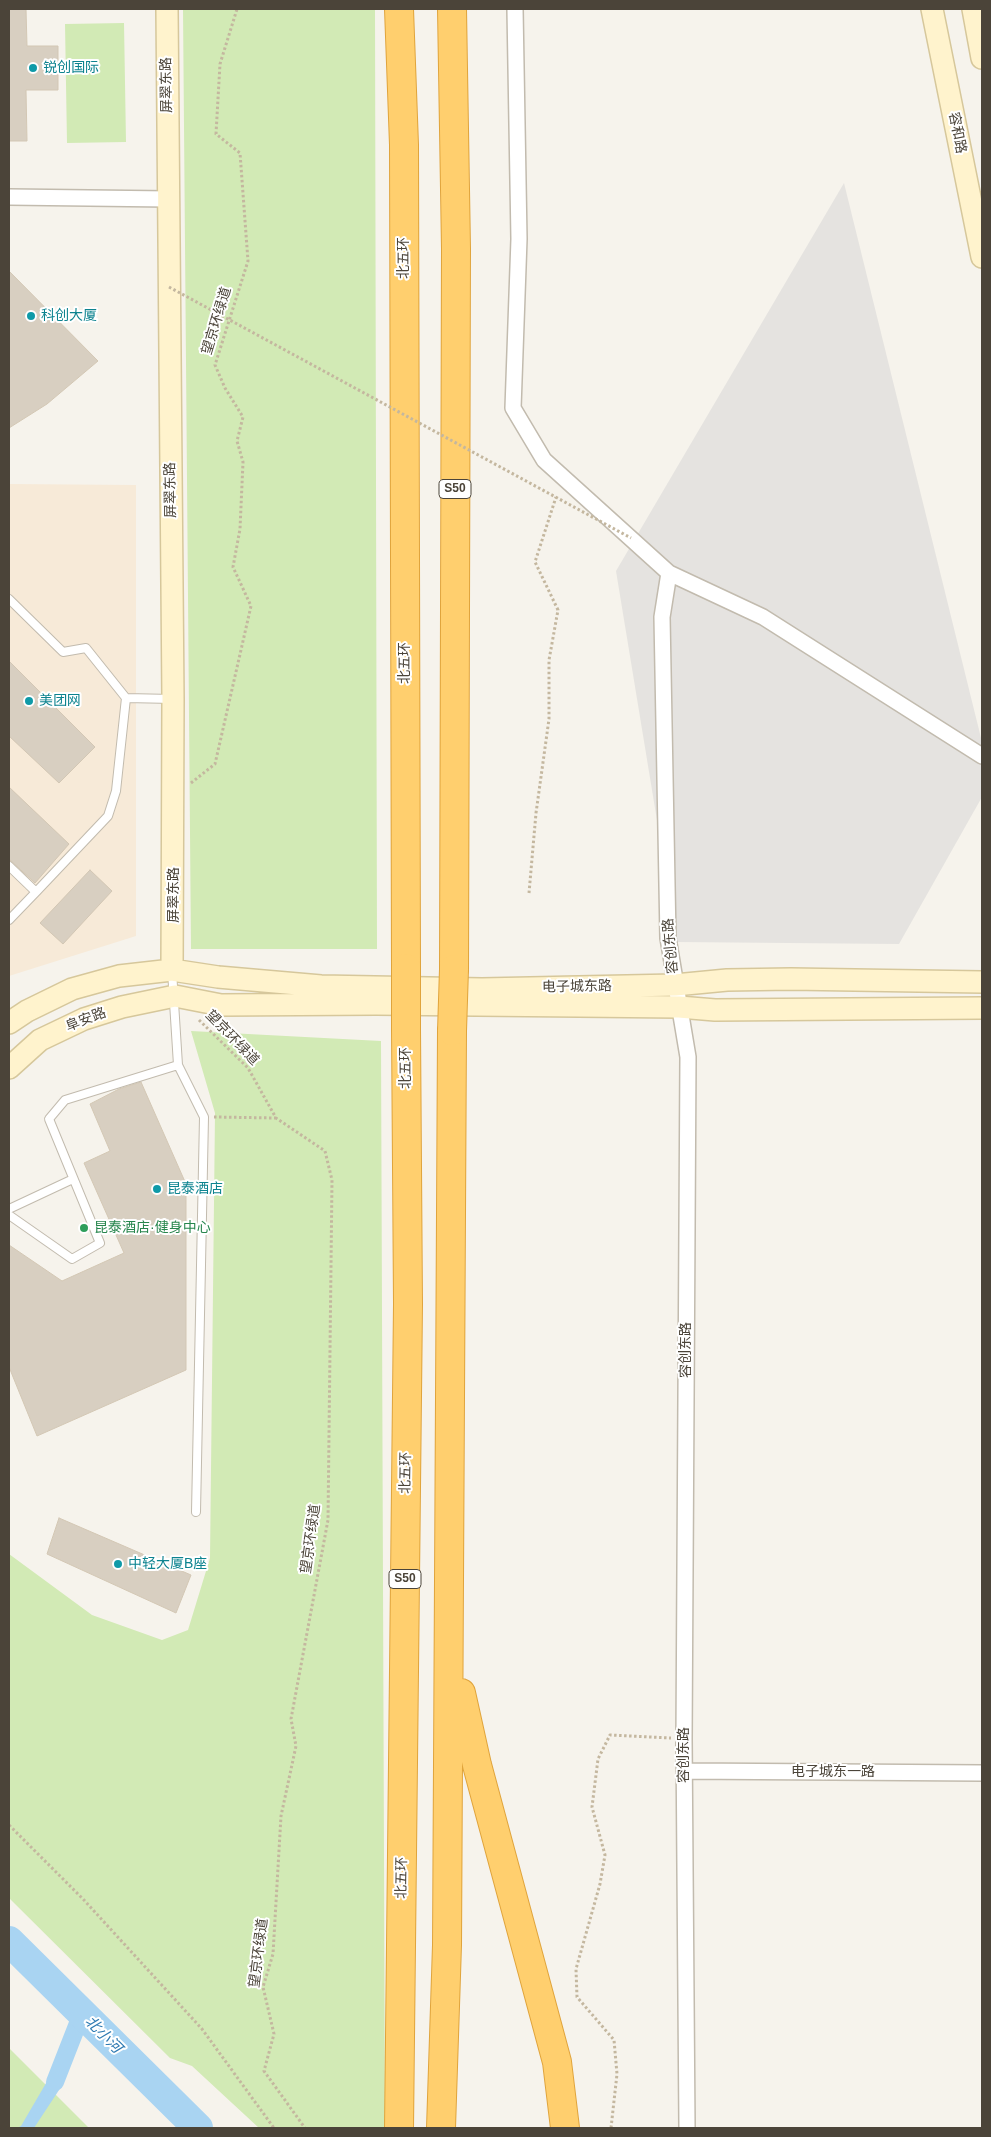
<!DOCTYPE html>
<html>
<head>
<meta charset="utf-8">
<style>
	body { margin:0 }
	#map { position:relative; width:991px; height:2137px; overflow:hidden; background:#f6f3ec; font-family:Helvetica,sans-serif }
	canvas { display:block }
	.frame { position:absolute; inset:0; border:10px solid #4b4439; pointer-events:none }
</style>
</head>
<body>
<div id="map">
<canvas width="991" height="2137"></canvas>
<div class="frame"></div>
</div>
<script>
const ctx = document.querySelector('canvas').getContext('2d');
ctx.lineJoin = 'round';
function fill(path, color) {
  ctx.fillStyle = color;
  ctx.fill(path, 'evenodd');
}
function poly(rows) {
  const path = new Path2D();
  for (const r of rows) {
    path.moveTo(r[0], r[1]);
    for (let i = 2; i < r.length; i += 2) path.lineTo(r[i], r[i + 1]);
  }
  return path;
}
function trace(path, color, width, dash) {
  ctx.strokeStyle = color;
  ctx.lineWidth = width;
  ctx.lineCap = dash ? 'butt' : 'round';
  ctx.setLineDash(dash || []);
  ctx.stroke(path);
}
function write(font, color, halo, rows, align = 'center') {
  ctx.font = font + ' Helvetica,"Noto Sans SC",sans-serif';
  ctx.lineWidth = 4;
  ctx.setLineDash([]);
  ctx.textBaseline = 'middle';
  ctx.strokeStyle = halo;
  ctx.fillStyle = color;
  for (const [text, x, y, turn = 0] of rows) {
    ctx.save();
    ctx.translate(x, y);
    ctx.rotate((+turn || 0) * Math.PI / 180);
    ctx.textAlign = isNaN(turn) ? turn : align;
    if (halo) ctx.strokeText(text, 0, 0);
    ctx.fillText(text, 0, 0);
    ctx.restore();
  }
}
fill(poly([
	[9,484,136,485,136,936,9,976]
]), '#f7ead8');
fill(poly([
	[183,9,375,9,377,949,191,949],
	[124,23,126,142,67,143,65,24],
	[191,1031,381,1041,385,2128,259,2128,192,2066,170,2058,9,1898,9,1554,92,1615,162,1640,188,1630,210,1558,215,1113],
	[9,2048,89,2128,9,2128]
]), '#d2eab5');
fill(poly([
	[844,183,982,742,982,797,899,944,677,942,616,571]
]), '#e5e3e0');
fill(poly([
	[49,2078,61,2087,34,2128,17,2128,21,2126]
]), '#a9d4f2');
trace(poly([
	[55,2082,82,2013]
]), '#a9d4f2', 18);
trace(poly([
	[9,1941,198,2128]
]), '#a9d4f2', 30);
const building = poly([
	[9,9,26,9,27,46,58,46,58,90,26,90,27,141,9,141,9,9],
	[9,271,98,361,47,404,9,428,9,271],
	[9,661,95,747,59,783,9,736,9,661],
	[9,787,69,844,35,883,9,859,9,787],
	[90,870,112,891,63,944,40,923,90,870],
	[141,1082,186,1184,186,1370,37,1436,9,1367,9,1245,62,1281,124,1253,84,1163,110,1151,90,1104,119,1089,141,1082],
	[59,1518,191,1575,176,1613,47,1554,59,1518]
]);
fill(building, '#d8cfc1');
trace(building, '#d3c7b4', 1);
const lane = poly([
	[9,599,63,652,86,648,126,698,173,699],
	[9,866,36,892,108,816,116,791,126,698],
	[9,920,36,892],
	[178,1065,204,1117,196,1512],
	[9,1209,73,1179],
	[9,1215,72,1259,100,1243,49,1119,65,1100,178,1065,172,971]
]);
const street = poly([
	[515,9,519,239,513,408,544,460,669,573,763,617,982,756],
	[9,197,169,199],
	[669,573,662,617,668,938,688,1057,684,1738,687,2128],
	[684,1771,982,1773]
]);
const secondary = poly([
	[167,9,173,699,172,970],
	[932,9,982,257],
	[973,9,982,58],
	[9,1023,27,1011,72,989,119,976,172,970,218,977,321,986,482,989,675,985,727,980,791,979,982,982],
	[9,1068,40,1040,84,1019,122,1007,175,996,221,1005,376,1004,679,1007,715,1010,982,1008]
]);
const highway = poly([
	[399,9,404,145,406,968],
	[452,9,456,249,454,969],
	[461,1693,477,1765,557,2062,565,2128],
	[399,2128,408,1304,406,1029],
	[441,2128,447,1945,452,1031]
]);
trace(lane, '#c2bbae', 10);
trace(street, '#c2bbae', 18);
trace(secondary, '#d6c79b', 24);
trace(highway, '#e0a43c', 30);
trace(poly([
	[191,783,215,764,251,606,233,567,240,529,243,462,237,441,243,417,225,388,215,365,248,261,240,153,216,134,220,64,237,9],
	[529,893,536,813,549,719,549,660,558,610,535,562,556,497],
	[199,1020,248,1068,276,1118,325,1151,332,1180,328,1520,291,1719,296,1746,281,1816,273,1954,263,1987,274,2034,264,2071,305,2128],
	[214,1117,276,1118],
	[9,1825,83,1899,202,2029,274,2128],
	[611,2128,617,2074,614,2040,577,1997,576,1969,600,1884,605,1855,592,1807,598,1759,610,1735,671,1738]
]), '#c4b79f', 3, [2.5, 2.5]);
trace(lane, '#fff', 8);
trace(street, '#fff', 15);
trace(secondary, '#fff3cd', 21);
trace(highway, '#ffcf6e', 28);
const highwayBridge = poly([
	[406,1029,406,968],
	[452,1031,454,969]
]);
trace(highwayBridge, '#e0a43c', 30, []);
trace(poly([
	[169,287,631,538]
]), '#c4b79f', 3, [2.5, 2.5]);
trace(highwayBridge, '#ffcf6e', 28);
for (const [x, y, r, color] of [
	[33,68,5,"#0f9aa8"],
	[31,316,5,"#0f9aa8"],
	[29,701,5,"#0f9aa8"],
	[157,1189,5,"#0f9aa8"],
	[84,1228,5,"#2e9e5b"],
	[118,1564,5,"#0f9aa8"]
]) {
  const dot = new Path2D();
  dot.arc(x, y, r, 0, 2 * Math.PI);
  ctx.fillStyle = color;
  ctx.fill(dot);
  trace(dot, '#fff', 2);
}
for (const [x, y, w] of [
	[455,489,32],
	[405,1579,32]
]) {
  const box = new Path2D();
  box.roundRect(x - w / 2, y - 9.5, w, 19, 4);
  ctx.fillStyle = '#fff';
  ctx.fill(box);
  trace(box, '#4b4439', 1);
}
write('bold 12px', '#4b4439', null, [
	["S50",455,489],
	["S50",405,1579]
]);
write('14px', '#0d838f', '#fff', [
	["锐创国际",43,68],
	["科创大厦",41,316],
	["美团网",39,701],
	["昆泰酒店",167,1189],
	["中轻大厦B座",128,1564]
], 'left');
write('14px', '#4b4439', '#fff', [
	["屏翠东路",167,85,-91],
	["容和路",957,133,79],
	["北五环",404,258,-90],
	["望京环绿道",217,321,-73],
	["屏翠东路",171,490,-91],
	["北五环",405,663,-90],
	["屏翠东路",174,895,-90],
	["容创东路",671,946,-95],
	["电子城东路",577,987,-1],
	["阜安路",86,1020,-21],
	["望京环绿道",232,1038,46],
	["北五环",406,1068,-90],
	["容创东路",686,1350,-90],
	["北五环",406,1473,-89],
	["望京环绿道",311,1539,-82],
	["容创东路",684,1755,-90],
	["电子城东一路",833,1772],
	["北五环",402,1878,-89],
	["望京环绿道",259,1953,-83]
]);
write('14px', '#27864d', '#fff', [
	["昆泰酒店·健身中心",94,1228]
], 'left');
write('italic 15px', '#2e7ab2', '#fff', [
	["北小河",103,2035,45]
]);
</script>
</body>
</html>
